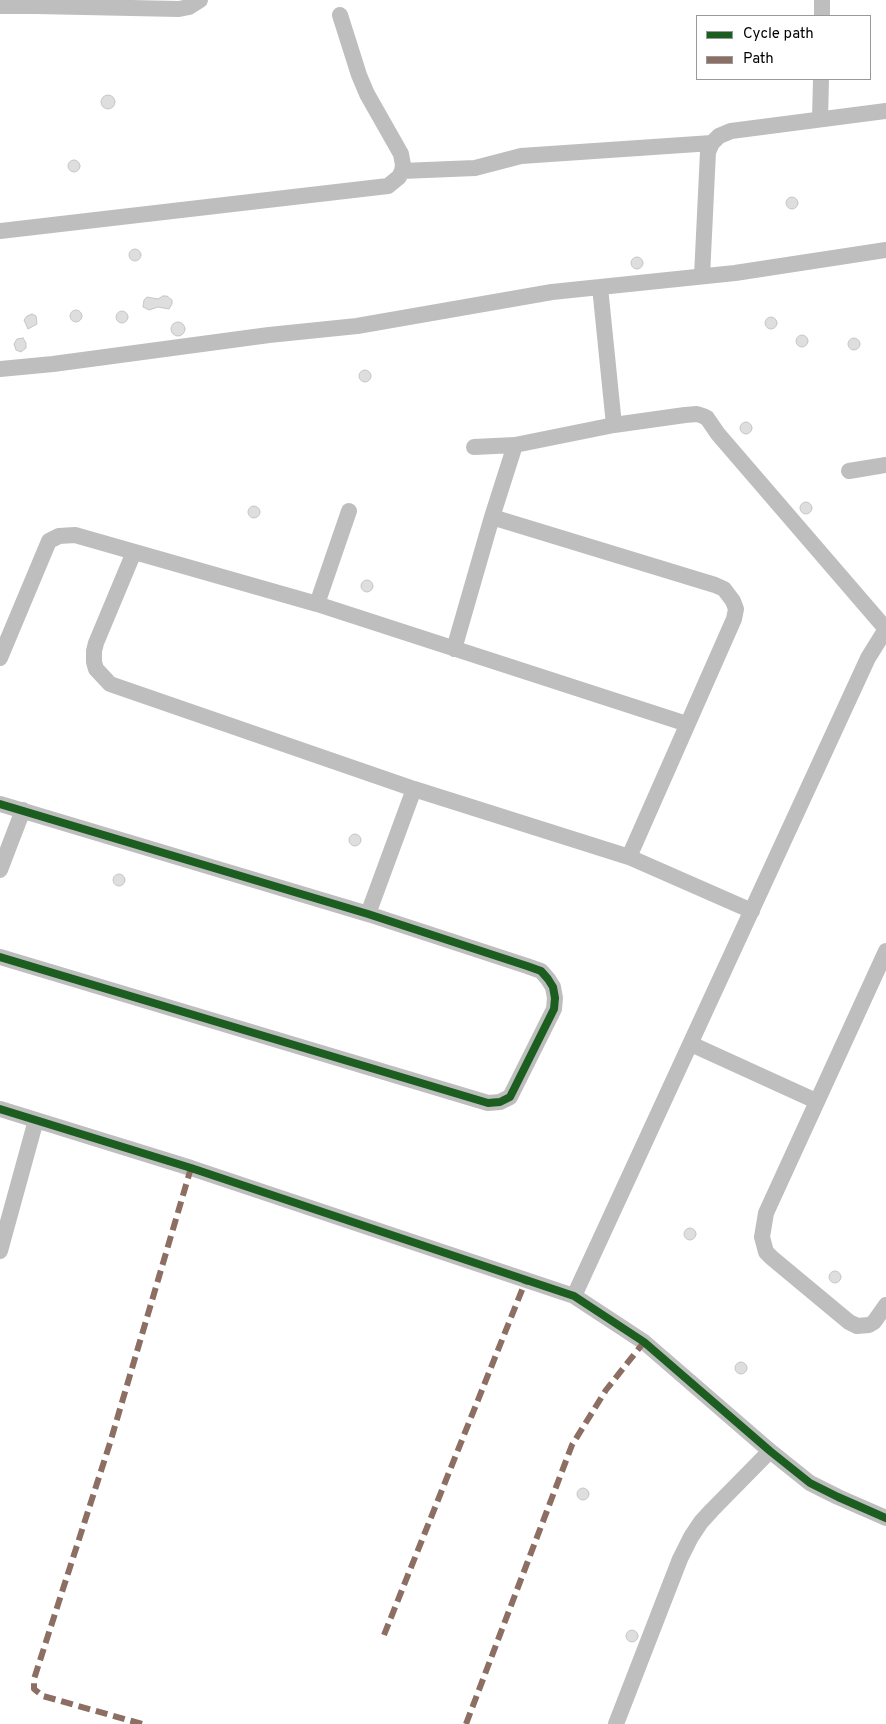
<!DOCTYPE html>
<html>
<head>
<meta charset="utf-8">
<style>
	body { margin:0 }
	#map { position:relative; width:886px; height:1724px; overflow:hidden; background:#fff; font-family:Overpass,sans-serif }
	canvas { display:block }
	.legend { position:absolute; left:696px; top:15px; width:175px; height:65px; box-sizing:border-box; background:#fff; border:1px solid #999; margin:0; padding:6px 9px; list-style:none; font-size:15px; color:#000 }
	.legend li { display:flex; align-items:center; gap:10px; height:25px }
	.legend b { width:25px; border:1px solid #999 }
</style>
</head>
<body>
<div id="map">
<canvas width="886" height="1724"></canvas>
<ul class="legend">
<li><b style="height:6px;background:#1b5e20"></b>Cycle path</li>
<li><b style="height:6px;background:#8d6e63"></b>Path</li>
</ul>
</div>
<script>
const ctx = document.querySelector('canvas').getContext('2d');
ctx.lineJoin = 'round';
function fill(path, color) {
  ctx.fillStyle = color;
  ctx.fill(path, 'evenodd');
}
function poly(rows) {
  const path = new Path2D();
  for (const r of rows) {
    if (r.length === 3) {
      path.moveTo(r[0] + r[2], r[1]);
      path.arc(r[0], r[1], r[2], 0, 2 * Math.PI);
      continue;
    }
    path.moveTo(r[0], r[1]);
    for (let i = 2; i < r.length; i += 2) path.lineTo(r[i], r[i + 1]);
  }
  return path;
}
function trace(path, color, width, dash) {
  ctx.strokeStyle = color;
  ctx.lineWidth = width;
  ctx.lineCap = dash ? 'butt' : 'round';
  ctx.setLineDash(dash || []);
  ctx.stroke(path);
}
const building = poly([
	[108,102,7],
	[74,166,6],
	[792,203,6],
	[135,255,6],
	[637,263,6],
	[163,296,167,296,172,300,172,304,169,309,158,307,149,310,143,307,144,300,147,297,158,299,163,296],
	[76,316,6],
	[122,317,6],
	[32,314,36,316,37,324,28,329,24,320,27,316,32,314],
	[771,323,6],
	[178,329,7],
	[802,341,6],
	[854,344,6],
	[23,338,26,343,26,348,21,352,16,350,14,344,17,339,23,338],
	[365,376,6],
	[746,428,6],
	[806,508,6],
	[254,512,6],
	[367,586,6],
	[355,840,6],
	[119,880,6],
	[690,1234,6],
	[835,1277,6],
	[741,1368,6],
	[583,1494,6],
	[632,1636,6]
]);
fill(building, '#dedede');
trace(building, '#c6c6c6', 1);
trace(poly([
	[0,6,36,6,179,9,189,7,200,0],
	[822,16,822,0],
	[820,119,821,79],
	[402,171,475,168,521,156,712,143],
	[0,231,388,186,399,177,402,171,403,165,401,154,367,94,359,75,340,15],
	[702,276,708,152,712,143,719,136,731,131,886,111],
	[600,287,614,425],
	[0,369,53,364,269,335,357,326,552,292,735,273,886,250],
	[474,447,515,445,614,425,685,415,697,414,703,416,707,418,718,434,886,629],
	[849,471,886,465],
	[492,517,715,585,724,589,733,601,736,609,734,619,629,857],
	[134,552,96,643,94,651,94,662,96,669,110,684,414,789,629,857,752,911],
	[317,604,349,511],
	[454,649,492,517,515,445],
	[0,658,49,541,59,536,75,535,317,604,687,724],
	[0,804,368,914,527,966,541,971,548,979,553,987,555,998,554,1009,510,1097,500,1102,488,1103,0,957],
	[0,870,23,810],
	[368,914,414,789],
	[886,951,766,1213,762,1237,766,1252,772,1258,849,1322,857,1326,869,1325,874,1322,886,1305],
	[691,1044,816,1101],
	[0,1109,191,1168,574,1296,644,1342,770,1451,810,1483,838,1497,886,1518],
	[0,1251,36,1120],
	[574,1296,868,658,886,629],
	[616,1724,680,1559,691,1537,701,1522,712,1510,770,1451]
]), '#bebebe', 16);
trace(poly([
	[384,1635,526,1280],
	[142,1724,43,1696,34,1689,34,1679,110,1443,191,1168],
	[466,1724,572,1445,606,1390,644,1342]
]), '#8d6e63', 6, [12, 6]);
trace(poly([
	[0,804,368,914,527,966,541,971,548,979,553,987,555,998,554,1009,510,1097,500,1102,488,1103,0,957],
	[0,1109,191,1168,574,1296,644,1342,770,1451,810,1483,838,1497,886,1518]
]), '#1b5e20', 8);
</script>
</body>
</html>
